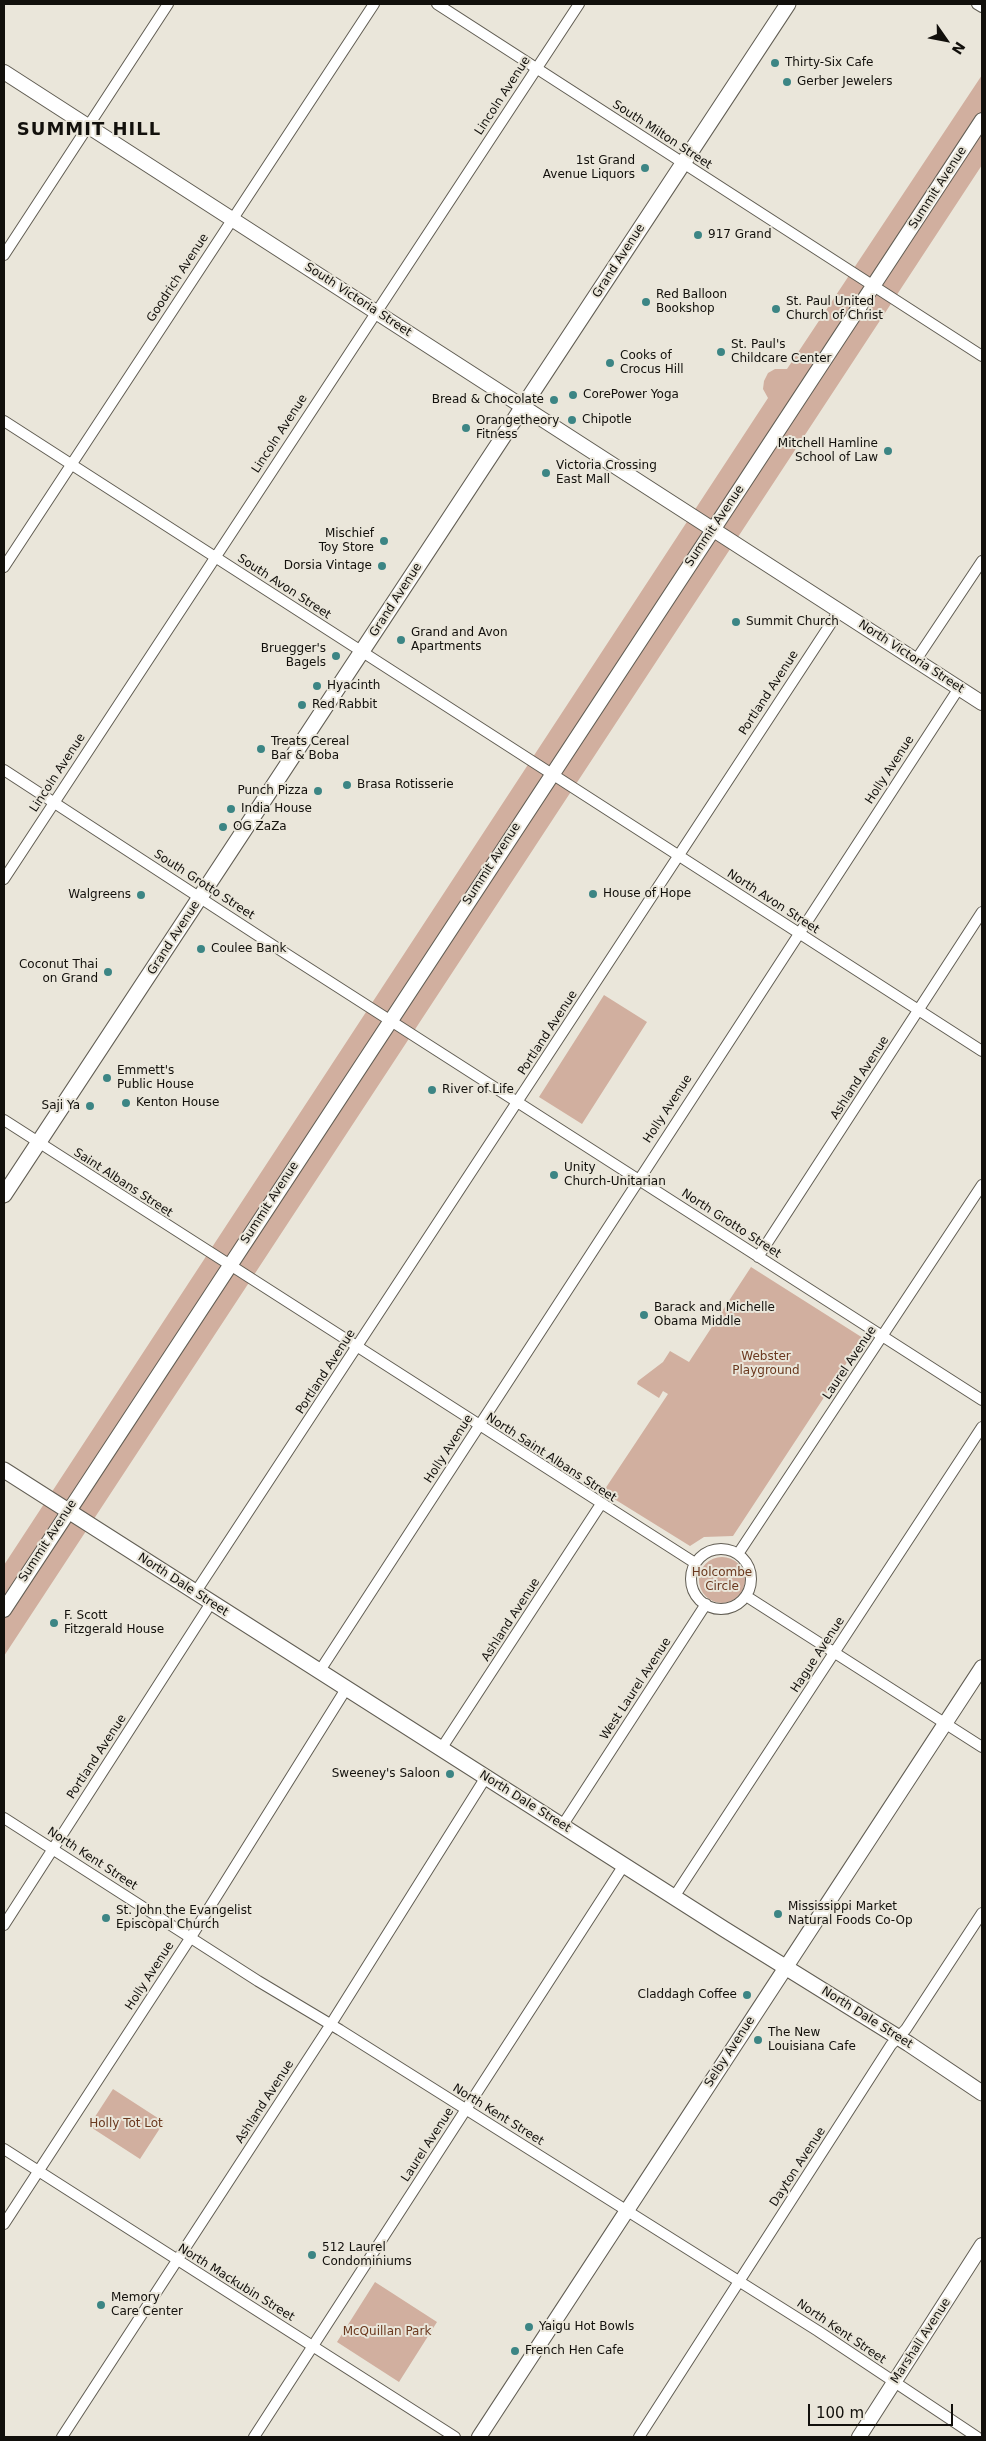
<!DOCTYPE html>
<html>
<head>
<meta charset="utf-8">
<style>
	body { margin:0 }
	#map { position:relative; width:986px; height:2441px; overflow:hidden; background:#eae6da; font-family:"DejaVu Sans",sans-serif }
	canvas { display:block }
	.frame { position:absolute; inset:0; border:5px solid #12100c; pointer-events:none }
	.north { position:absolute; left:921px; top:15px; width:50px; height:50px; -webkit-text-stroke:4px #eae6da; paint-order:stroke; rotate:123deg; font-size:14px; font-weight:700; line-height:20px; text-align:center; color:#12100c }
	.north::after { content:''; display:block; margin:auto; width:18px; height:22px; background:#12100c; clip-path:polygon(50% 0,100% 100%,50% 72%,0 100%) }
	.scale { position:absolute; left:808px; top:2404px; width:145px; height:22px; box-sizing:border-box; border:2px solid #12100c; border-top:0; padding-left:6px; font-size:15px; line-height:18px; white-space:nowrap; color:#12100c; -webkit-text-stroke:4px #eae6da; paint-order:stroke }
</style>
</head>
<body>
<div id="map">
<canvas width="986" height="2441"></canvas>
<div class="frame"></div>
<div class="north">N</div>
<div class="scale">100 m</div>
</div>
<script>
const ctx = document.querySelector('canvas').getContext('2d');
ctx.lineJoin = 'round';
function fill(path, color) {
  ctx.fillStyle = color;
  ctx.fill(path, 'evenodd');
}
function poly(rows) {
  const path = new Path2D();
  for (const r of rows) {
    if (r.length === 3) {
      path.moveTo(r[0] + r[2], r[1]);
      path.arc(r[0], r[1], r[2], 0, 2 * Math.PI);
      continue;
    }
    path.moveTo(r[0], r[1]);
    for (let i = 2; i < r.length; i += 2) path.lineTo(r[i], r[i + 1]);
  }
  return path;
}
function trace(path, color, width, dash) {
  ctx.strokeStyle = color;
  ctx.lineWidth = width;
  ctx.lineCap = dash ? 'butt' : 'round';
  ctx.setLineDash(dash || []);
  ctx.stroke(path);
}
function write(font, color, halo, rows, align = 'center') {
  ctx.font = font + ' "DejaVu Sans",sans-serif';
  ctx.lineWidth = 4;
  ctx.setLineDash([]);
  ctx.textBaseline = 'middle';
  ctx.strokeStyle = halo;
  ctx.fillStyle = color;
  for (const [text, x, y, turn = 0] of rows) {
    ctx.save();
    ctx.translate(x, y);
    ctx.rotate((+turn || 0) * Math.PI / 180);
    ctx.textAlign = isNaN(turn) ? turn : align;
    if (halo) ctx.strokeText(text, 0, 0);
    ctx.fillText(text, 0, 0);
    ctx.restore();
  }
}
fill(poly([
	[982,75,982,165,4,1656,4,1565,768,398,763,389,764,381,768,373,775,369,787,369],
	[604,995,647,1022,582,1124,539,1097],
	[751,1267,863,1338,733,1536,704,1537,690,1546,603,1492,668,1394,663,1391,659,1398,637,1384,638,1381,663,1362,670,1351,689,1362],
	[722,1580,23],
	[113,2089,164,2122,140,2159,89,2126],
	[375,2282,437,2322,399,2382,337,2342]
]), '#d1af9f');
const minor = poly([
	[437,4,982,356],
	[977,4,982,7],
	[4,255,168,4],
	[4,421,982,1051],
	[4,567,374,4],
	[916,660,982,561],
	[4,770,274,946,982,1400],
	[4,879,579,4],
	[4,1120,695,1563],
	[758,1257,982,912],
	[721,1579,30],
	[738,1554,982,1185],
	[195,1593,839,611],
	[746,1596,982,1747],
	[319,1672,959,688],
	[441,1749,601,1504],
	[4,1818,258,1981,340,2030,818,2331,977,2437],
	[562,1826,706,1604],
	[674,1897,982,1427],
	[4,1925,211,1603],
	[4,2149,455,2437],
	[4,2224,191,1937,346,1689],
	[62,2437,331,2024,486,1777],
	[254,2437,624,1865],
	[639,2437,891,2045,906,2029,982,1913]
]);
const tertiary = poly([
	[4,72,982,703],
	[4,1610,982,120],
	[479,2437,982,1667],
	[859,2437,982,2245]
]);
const secondary = poly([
	[4,1195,788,4],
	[4,1470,724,1929,909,2044,982,2093]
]);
trace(minor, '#615d53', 12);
trace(tertiary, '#615d53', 16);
trace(secondary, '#615d53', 17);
trace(minor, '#fff', 10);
trace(tertiary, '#fff', 14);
trace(secondary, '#fff', 15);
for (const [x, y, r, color] of [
	[775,63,5,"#3c8584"],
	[787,82,5,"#3c8584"],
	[645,168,5,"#3c8584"],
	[698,235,5,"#3c8584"],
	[646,302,5,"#3c8584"],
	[776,309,5,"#3c8584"],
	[721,352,5,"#3c8584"],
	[610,363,5,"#3c8584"],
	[573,395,5,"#3c8584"],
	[554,400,5,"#3c8584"],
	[572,420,5,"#3c8584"],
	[466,428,5,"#3c8584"],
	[888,451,5,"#3c8584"],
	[546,473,5,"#3c8584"],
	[384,541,5,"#3c8584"],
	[382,566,5,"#3c8584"],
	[736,622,5,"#3c8584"],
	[401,640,5,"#3c8584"],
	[336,656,5,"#3c8584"],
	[317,686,5,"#3c8584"],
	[302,705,5,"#3c8584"],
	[261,749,5,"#3c8584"],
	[347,785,5,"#3c8584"],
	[318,791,5,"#3c8584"],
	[231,809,5,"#3c8584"],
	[223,827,5,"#3c8584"],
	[593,894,5,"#3c8584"],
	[141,895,5,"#3c8584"],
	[201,949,5,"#3c8584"],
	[108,972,5,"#3c8584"],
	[107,1078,5,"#3c8584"],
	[432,1090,5,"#3c8584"],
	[126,1103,5,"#3c8584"],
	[90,1106,5,"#3c8584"],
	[554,1175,5,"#3c8584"],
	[644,1315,5,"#3c8584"],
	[54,1623,5,"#3c8584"],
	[450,1774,5,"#3c8584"],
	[778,1914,5,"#3c8584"],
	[106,1918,5,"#3c8584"],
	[747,1995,5,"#3c8584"],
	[758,2040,5,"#3c8584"],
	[312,2255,5,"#3c8584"],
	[101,2305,5,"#3c8584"],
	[529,2327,5,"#3c8584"],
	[515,2351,5,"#3c8584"]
]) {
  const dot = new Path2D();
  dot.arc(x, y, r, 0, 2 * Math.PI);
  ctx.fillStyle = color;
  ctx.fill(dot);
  trace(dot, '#eae6da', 2);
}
write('12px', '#12100c', '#eae6da', [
	["Thirty-Six Cafe",785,63],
	["Gerber Jewelers",797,82],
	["1st Grand",635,161,"right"],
	["Avenue Liquors",635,175,"right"],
	["917 Grand",708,235],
	["Red Balloon",656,295],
	["Bookshop",656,309],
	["St. Paul United",786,302],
	["Church of Christ",786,316],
	["St. Paul's",731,345],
	["Childcare Center",731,359],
	["Cooks of",620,356],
	["Crocus Hill",620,370],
	["CorePower Yoga",583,395],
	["Bread & Chocolate",544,400,"right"],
	["Chipotle",582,420],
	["Orangetheory",476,421],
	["Fitness",476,435],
	["Mitchell Hamline",878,444,"right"],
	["School of Law",878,458,"right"],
	["Victoria Crossing",556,466],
	["East Mall",556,480],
	["Mischief",374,534,"right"],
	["Toy Store",374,548,"right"],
	["Dorsia Vintage",372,566,"right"],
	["Summit Church",746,622],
	["Grand and Avon",411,633],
	["Apartments",411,647],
	["Bruegger's",326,649,"right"],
	["Bagels",326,663,"right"],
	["Hyacinth",327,686],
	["Red Rabbit",312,705],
	["Treats Cereal",271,742],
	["Bar & Boba",271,756],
	["Brasa Rotisserie",357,785],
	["Punch Pizza",308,791,"right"],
	["India House",241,809],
	["OG ZaZa",233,827],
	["House of Hope",603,894],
	["Walgreens",131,895,"right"],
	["Coulee Bank",211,949],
	["Coconut Thai",98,965,"right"],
	["on Grand",98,979,"right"],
	["Emmett's",117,1071],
	["Public House",117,1085],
	["River of Life",442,1090],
	["Kenton House",136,1103],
	["Saji Ya",80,1106,"right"],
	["Unity",564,1168],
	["Church-Unitarian",564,1182],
	["Barack and Michelle",654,1308],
	["Obama Middle",654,1322],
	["F. Scott",64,1616],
	["Fitzgerald House",64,1630],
	["Sweeney's Saloon",440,1774,"right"],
	["Mississippi Market",788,1907],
	["Natural Foods Co-Op",788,1921],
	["St. John the Evangelist",116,1911],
	["Episcopal Church",116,1925],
	["Claddagh Coffee",737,1995,"right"],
	["The New",768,2033],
	["Louisiana Cafe",768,2047],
	["512 Laurel",322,2248],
	["Condominiums",322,2262],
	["Memory",111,2298],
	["Care Center",111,2312],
	["Yaigu Hot Bowls",539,2327],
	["French Hen Cafe",525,2351]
], 'left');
write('12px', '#12100c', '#eae6da', [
	["Lincoln Avenue",503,96,-57],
	["South Milton Street",662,135,33],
	["Summit Avenue",938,188,-57],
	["Grand Avenue",619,261,-57],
	["Goodrich Avenue",178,278,-57],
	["South Victoria Street",358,300,33],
	["Lincoln Avenue",280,434,-57],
	["Summit Avenue",715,526,-56],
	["South Avon Street",284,587,33],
	["Grand Avenue",396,600,-57],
	["North Victoria Street",911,657,33],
	["Portland Avenue",769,693,-57],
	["Holly Avenue",890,770,-57],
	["Lincoln Avenue",58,773,-57],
	["Summit Avenue",492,864,-57],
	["South Grotto Street",204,885,33],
	["North Avon Street",773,902,33],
	["Grand Avenue",174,938,-57],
	["Portland Avenue",548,1033,-57],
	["Ashland Avenue",860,1078,-57],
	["Holly Avenue",668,1109,-57],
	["Saint Albans Street",123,1183,33],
	["Summit Avenue",270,1203,-57],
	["North Grotto Street",731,1224,33],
	["Laurel Avenue",850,1363,-56],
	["Portland Avenue",326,1372,-57],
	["Holly Avenue",449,1449,-57],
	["North Saint Albans Street",551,1458,33],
	["Summit Avenue",48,1541,-57],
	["North Dale Street",183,1585,33],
	["Ashland Avenue",511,1620,-57],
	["Hague Avenue",818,1655,-57],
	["West Laurel Avenue",636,1689,-57],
	["Portland Avenue",97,1757,-57],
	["North Dale Street",525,1802,32],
	["North Kent Street",92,1859,33],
	["Holly Avenue",150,1976,-57],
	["North Dale Street",867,2018,32],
	["Selby Avenue",730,2052,-57],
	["Ashland Avenue",265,2102,-57],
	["North Kent Street",498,2115,32],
	["Laurel Avenue",428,2145,-57],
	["Dayton Avenue",798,2167,-57],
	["North Mackubin Street",236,2283,32],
	["North Kent Street",841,2332,34],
	["Marshall Avenue",921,2341,-57]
]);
write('12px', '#6a381e', '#eae6da', [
	["Webster",766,1357],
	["Playground",766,1371],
	["Holcombe",722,1573],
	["Circle",722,1587],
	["Holly Tot Lot",126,2124],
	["McQuillan Park",387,2332]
]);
ctx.letterSpacing = '1px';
write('bold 18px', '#12100c', '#eae6da', [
	["SUMMIT HILL",89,130]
]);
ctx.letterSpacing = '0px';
</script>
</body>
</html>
